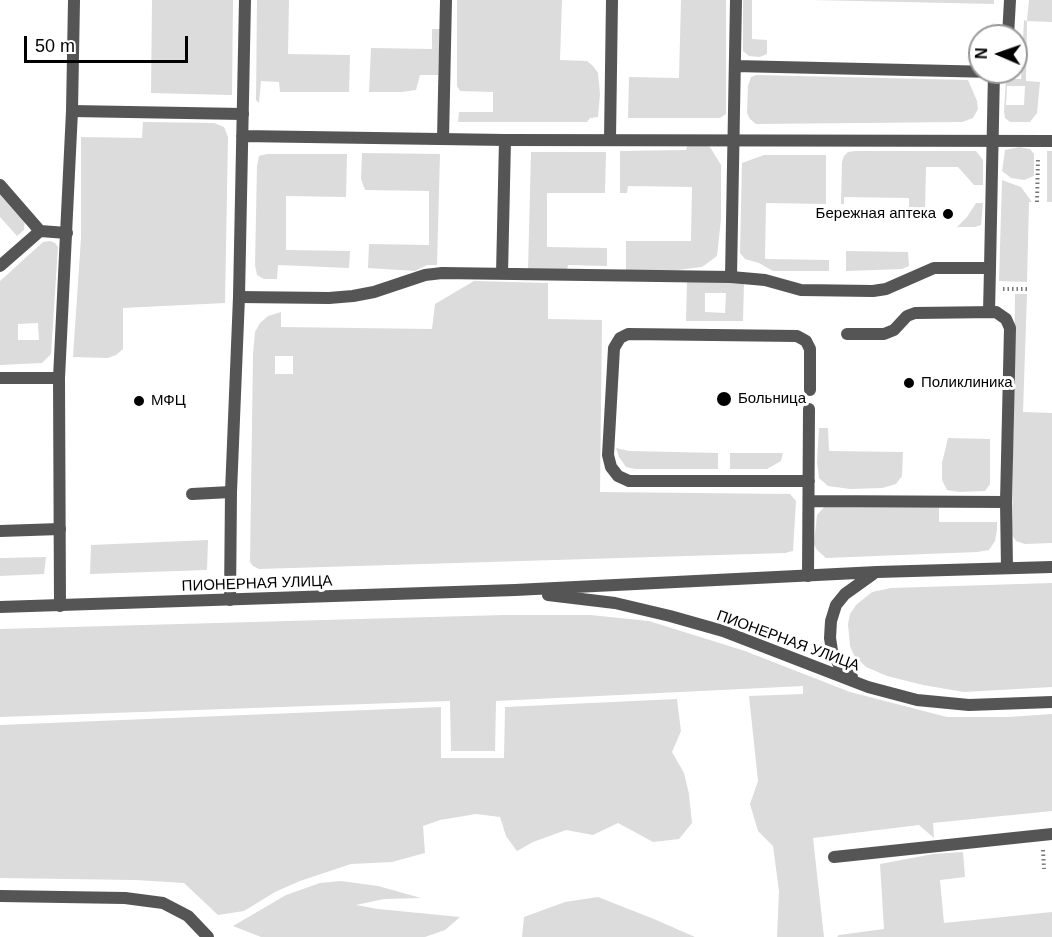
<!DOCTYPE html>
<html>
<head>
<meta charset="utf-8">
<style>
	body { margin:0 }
	#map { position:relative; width:1052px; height:937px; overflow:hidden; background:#fff; font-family:Arial,sans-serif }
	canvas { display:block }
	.north { position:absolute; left:968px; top:24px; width:60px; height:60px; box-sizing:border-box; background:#fff; border:2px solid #999; border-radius:50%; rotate:272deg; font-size:16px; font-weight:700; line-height:24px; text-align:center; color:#000 }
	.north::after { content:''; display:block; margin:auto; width:21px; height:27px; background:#000; clip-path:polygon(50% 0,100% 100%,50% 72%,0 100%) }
	.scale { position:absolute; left:24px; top:36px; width:164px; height:27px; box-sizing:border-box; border:3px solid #000; border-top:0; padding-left:8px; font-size:18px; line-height:21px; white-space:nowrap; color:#000; -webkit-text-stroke:4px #fff; paint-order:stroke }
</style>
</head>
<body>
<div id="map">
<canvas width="1052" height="937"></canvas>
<div class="north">N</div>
<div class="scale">50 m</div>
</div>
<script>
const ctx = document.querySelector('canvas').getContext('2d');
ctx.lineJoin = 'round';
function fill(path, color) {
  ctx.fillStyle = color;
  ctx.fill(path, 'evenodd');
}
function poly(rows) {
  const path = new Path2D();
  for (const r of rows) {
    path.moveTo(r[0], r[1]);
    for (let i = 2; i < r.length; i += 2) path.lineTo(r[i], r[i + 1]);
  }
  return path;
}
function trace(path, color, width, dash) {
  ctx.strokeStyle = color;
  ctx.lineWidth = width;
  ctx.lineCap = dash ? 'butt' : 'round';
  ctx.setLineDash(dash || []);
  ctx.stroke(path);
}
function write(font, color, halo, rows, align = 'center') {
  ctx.font = font + ' Arial,sans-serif';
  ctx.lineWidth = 6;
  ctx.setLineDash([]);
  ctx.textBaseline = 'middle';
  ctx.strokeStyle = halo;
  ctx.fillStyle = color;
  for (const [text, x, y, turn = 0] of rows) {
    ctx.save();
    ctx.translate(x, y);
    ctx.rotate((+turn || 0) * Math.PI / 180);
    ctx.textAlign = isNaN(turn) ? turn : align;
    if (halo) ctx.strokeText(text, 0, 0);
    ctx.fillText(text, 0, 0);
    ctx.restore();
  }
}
fill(poly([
	[152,0,233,0,232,95,151,93],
	[257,0,289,0,288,54,350,55,349,92,280,92,279,82,261,81,259,103,256,100],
	[457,0,562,0,560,60,587,61,593,66,598,73,600,94,598,117,590,118,587,122,458,122,459,112,493,112,493,92,460,91,457,86],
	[681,0,726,0,726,114,720,118,628,118,629,77,679,78],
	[743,0,752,0,752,39,767,40,767,54,760,57,749,56,743,51],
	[812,0,994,0,994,4],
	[1029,0,1052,0,1052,22,1027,21,1026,81,1040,82,1037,113,1030,122,1010,122,1005,118,1004,111,1006,79,1021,79,1024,20,1027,21],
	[1007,86,1025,86,1024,105,1006,105],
	[432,29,440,29,438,75,420,75,416,90,402,92,369,92,371,48,432,49],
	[756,75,968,80,977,101,978,109,973,118,962,122,756,124,750,119,747,113,748,86,751,77],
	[143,122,214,123,224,127,228,137,225,303,123,308,123,349,116,355,108,358,73,357,81,238,81,137,142,138],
	[688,144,705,144,710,147,721,165,721,219,717,256,702,267,677,270,626,270,626,241,691,241,692,187,628,186,627,193,620,193,620,151,686,150],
	[1019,147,1030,149,1034,154,1034,176,1024,180,1011,178,1002,171,1005,150],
	[855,151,976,151,983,160,983,185,974,185,958,167,926,167,925,211,909,211,909,198,844,197,844,204,841,204,842,162,844,156,848,152],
	[1047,151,1052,151,1052,202,1047,202],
	[531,152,606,152,605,193,547,193,547,247,607,248,607,266,568,265,567,271,528,270],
	[362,153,440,154,437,265,427,265,415,271,368,268,369,244,429,245,429,191,365,190,361,179],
	[267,154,347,154,346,197,286,196,286,250,350,251,349,268,278,265,277,279,264,279,257,275,255,265,257,166,259,156],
	[764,155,826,155,826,204,766,203,765,259,829,260,829,271,773,271,759,263,745,259,740,253,742,163],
	[1002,180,1021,187,1032,202,1029,202,1027,282,999,281],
	[0,191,25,219,24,230,17,236,0,217],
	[976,203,983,203,981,225,975,227,957,227,967,217],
	[50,241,55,243,58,247,51,354,42,363,0,365,0,281,43,242],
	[38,323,39,340,18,340,18,324],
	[846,251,908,252,909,266,902,269,846,271],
	[474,281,548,283,548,319,602,320,600,492,790,494,796,501,793,551,785,553,259,569,253,566,250,562,253,355,255,332,260,323,268,316,281,312,281,327,432,329,435,304],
	[275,356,293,356,293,374,275,374],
	[687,281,744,283,743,321,686,321],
	[705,293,726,293,725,313,705,312],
	[1015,294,1027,294,1023,412,1052,413,1052,543,1025,544,1016,541,1012,535],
	[819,428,828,428,829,451,903,452,902,476,896,484,882,488,850,489,828,486,819,478,817,462],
	[948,438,990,439,990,484,985,491,959,492,947,490,942,480,942,463],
	[616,448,629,451,718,453,718,469,636,469,626,467,619,457],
	[730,453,783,453,781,461,767,469,730,469],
	[826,505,939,506,939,522,997,522,997,530,995,541,989,550,977,552,826,558,817,550,814,544,817,515],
	[208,540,207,570,90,574,91,545],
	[46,557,44,574,0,576,0,558],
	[1052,583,1052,687,964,692,923,685,887,676,866,667,854,655,850,646,848,624,850,614,856,605,872,592,891,588],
	[504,615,590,615,649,621,745,651,850,692,947,717,1008,717,1052,714,1052,811,933,823,934,838,919,825,813,838,824,937,777,937,779,891,773,846,758,831,750,804,758,781,749,696,803,694,803,686,496,701,495,751,451,751,450,701,0,717,0,629],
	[677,699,681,731,672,752,684,773,689,794,692,823,679,839,653,842,618,823,593,835,566,830,533,842,517,851,506,836,500,817,476,814,440,820,423,826,425,853,392,862,351,864,300,881,275,892,244,911,218,915,184,883,135,880,0,878,0,725,441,707,441,758,504,758,505,707],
	[963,852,965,877,940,880,944,923,1052,912,1052,937,837,937,839,935,884,929,880,864,933,854],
	[341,881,378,886,421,898,384,899,356,905,378,909,460,917,445,930,425,937,261,937,233,926,286,895,320,883],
	[598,897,654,919,695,937,522,937,524,917,565,902]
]), '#dcdcdc');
trace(poly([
	[1037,202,1038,158],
	[1003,289,1027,289],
	[1043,850,1044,869]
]), '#777', 4, [1.5, 3]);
trace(poly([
	[1008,36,1010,0],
	[735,66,994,72],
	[72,111,243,114],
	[443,139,446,0],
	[610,139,612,0],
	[0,185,40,231],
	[0,266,40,231,67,233],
	[502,274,505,140],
	[731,277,736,0],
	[239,297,329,298,353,296,374,292,425,275,442,273,731,277,765,280,801,290,873,291,886,289,934,268,990,268,994,72],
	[989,312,990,268],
	[847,334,884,334,894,330,907,316,915,313,996,312,1006,319,1010,328,1006,502,1007,568],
	[0,378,59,378],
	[809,481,629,481,618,476,611,467,608,455,614,348,620,338,628,334,797,336,806,341,810,349,810,390],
	[192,494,231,492],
	[809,501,1006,502],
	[0,531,60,529],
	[808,576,809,409],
	[834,857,1052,834],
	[0,896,125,898,163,903,188,916,208,937]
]), '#555', 12);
trace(poly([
	[242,136,505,140,1052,141],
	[230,600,231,492,239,297,245,0],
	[60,606,59,378,72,111,74,0]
]), '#555', 12);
trace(poly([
	[548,595,615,603,670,616,723,631,868,687,917,700,969,705,1052,702],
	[0,607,515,590,877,572,1052,567],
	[852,677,840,667,832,651,830,638,831,621,836,605,845,594,873,574]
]), '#555', 12);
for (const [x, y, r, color] of [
	[948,214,6,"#000"],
	[909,383,6,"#000"],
	[724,399,8,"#000"],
	[139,401,6,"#000"]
]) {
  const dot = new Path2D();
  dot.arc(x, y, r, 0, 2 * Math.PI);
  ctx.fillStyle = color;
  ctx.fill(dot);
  trace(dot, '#fff', 2);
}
write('15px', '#000', '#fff', [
	["Бережная аптека",936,214,"right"],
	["Поликлиника",921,383],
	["Больница",738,399],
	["МФЦ",151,401]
], 'left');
write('15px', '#000', '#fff', [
	["ПИОНЕРНАЯ УЛИЦА",257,584,-2],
	["ПИОНЕРНАЯ УЛИЦА",788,641,20]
]);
</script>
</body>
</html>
